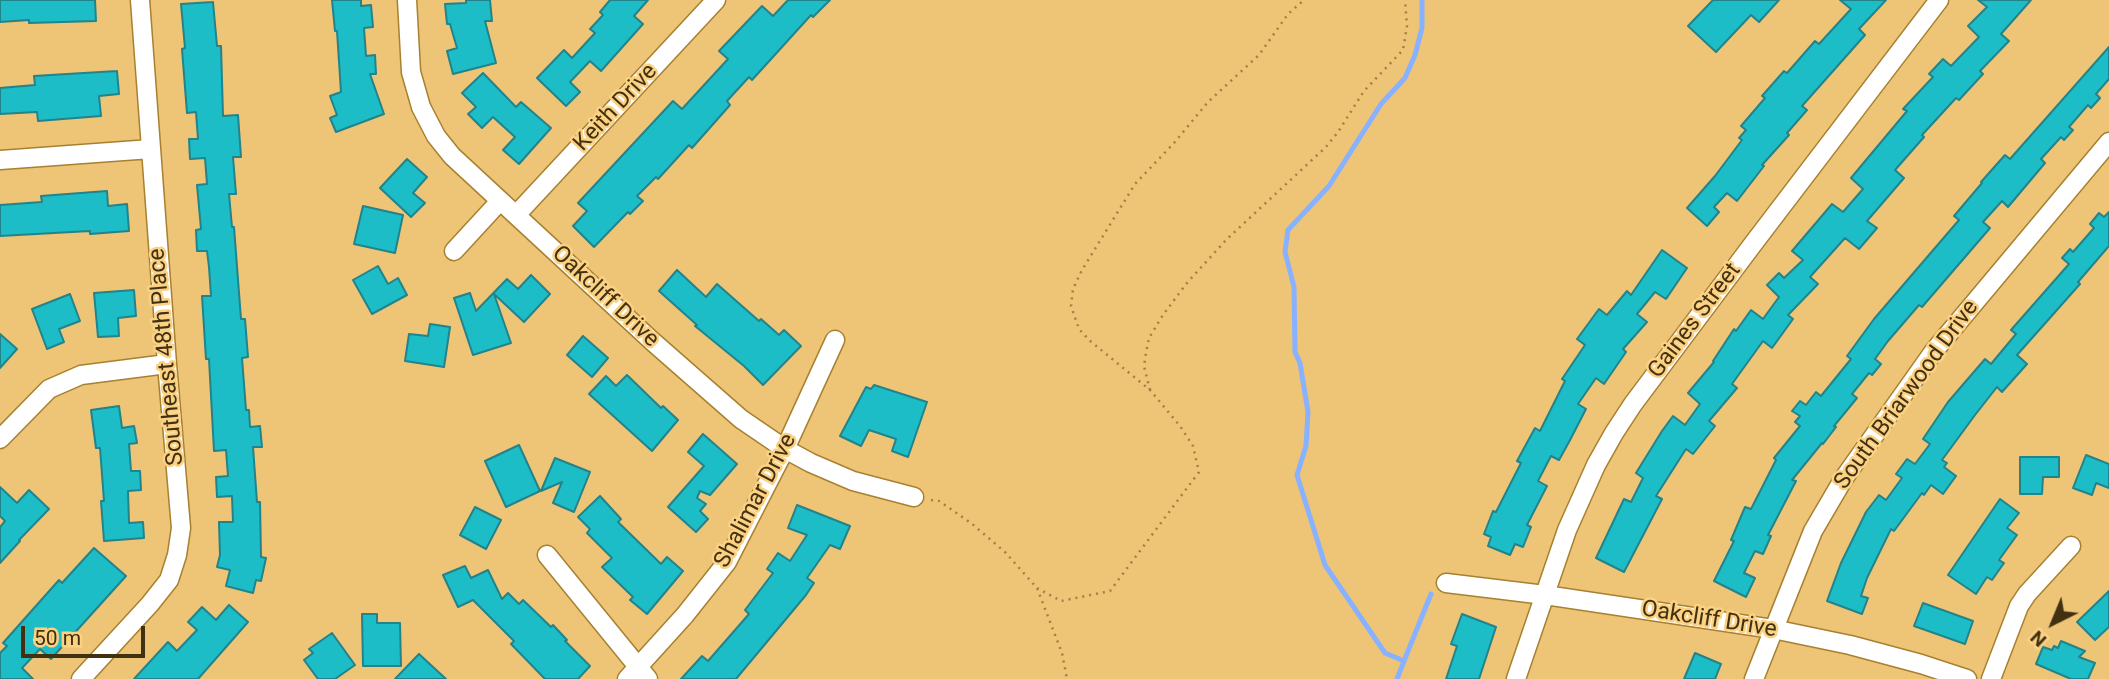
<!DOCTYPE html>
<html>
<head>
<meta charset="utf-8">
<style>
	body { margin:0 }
	#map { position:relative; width:2109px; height:679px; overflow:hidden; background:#eec476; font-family:Roboto,sans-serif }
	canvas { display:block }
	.north { position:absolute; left:2018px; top:588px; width:70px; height:70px; -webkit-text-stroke:5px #fbd183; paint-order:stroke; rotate:223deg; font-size:19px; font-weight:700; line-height:28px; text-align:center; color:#423110 }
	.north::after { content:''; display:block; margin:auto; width:24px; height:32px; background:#423110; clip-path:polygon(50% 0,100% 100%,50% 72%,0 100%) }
	.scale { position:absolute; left:21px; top:626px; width:124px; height:32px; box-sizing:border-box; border:4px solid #423110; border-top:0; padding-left:9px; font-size:21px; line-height:24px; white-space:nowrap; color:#423110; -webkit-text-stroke:5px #fbd183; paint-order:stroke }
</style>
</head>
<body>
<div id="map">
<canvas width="2109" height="679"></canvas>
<div class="north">N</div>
<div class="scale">50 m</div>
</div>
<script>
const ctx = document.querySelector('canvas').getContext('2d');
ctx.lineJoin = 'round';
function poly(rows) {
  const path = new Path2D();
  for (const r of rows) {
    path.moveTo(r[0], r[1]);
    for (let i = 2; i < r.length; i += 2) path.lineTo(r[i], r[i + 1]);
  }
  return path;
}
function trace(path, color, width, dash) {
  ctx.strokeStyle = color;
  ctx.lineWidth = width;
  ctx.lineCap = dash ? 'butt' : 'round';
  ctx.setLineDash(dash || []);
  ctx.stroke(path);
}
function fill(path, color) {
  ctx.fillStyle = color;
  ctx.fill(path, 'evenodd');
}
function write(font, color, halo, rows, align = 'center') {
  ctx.font = font + ' Roboto,sans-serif';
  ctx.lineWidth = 5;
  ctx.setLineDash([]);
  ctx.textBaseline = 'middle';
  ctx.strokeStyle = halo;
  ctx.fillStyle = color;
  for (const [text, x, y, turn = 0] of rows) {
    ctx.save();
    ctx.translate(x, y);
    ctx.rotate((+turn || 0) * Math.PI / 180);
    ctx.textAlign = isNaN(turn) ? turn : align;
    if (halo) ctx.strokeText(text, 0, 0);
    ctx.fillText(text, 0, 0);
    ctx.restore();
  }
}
trace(poly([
	[1404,661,1431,594],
	[1397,679,1404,661,1385,653,1325,565,1297,475,1306,446,1308,412,1300,363,1295,352,1294,287,1285,252,1288,230,1329,186,1381,104,1405,78,1415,55,1422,28,1422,0]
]), '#88b2ff', 5);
const building = poly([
	[0,0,95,0,96,21,29,23,29,20,0,22,0,0],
	[332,0,361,0,361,6,371,5,373,27,364,28,366,56,375,55,376,74,370,74,384,114,336,132,330,118,337,115,330,96,341,92,337,31,335,31,332,0],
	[466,0,490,0,492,21,485,21,496,63,453,74,447,51,457,48,450,24,447,24,445,4,466,3,466,0],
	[610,0,648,0,634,16,643,24,601,71,590,61,570,82,580,92,566,106,537,78,564,50,572,58,595,33,590,29,603,15,600,12,610,0],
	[788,0,830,0,813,17,811,15,752,80,749,77,727,101,730,105,692,148,689,145,658,179,656,177,637,196,643,201,630,214,628,212,594,247,573,226,587,211,578,203,673,101,682,109,728,59,719,51,762,6,773,16,788,0],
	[1713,0,1779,0,1759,22,1751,15,1716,52,1688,26,1713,0],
	[1840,0,1886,0,1859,29,1865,35,1802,106,1807,110,1787,133,1789,135,1762,165,1764,166,1737,201,1727,193,1714,207,1719,212,1707,226,1687,208,1715,176,1742,140,1739,138,1746,130,1741,126,1765,98,1762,96,1784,71,1787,73,1815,41,1819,44,1851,9,1840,0],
	[1978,0,2031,0,2001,34,2009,41,1980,71,1983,74,1959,100,1956,98,1922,135,1924,137,1895,170,1904,178,1867,221,1877,228,1859,249,1845,238,1810,277,1818,284,1788,315,1793,319,1772,348,1763,341,1732,384,1737,388,1709,421,1715,426,1693,454,1686,449,1656,496,1662,499,1624,572,1596,558,1624,499,1631,502,1643,478,1636,473,1662,431,1673,416,1685,425,1700,404,1688,393,1714,362,1713,361,1734,329,1736,331,1751,310,1763,319,1779,297,1767,285,1779,273,1784,278,1803,260,1792,251,1832,204,1843,212,1863,189,1851,178,1907,111,1903,109,1933,77,1929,74,1943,59,1951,66,1979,37,1968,26,1987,7,1978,0],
	[213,2,217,46,221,46,223,116,238,115,241,157,233,157,236,194,229,194,232,227,234,227,241,319,245,319,248,357,242,358,246,410,249,410,250,427,260,426,262,447,253,447,257,502,260,502,261,557,266,558,261,581,256,580,253,593,226,586,230,570,217,567,220,555,219,522,233,522,232,496,217,497,216,477,228,476,226,450,214,451,209,359,206,359,202,296,211,296,209,267,207,251,197,251,196,230,201,229,197,185,207,184,205,158,190,159,189,139,198,139,196,112,187,113,182,49,185,48,181,4,213,2],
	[2109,47,2109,79,2096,94,2100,98,2091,108,2088,105,2069,127,2073,130,2064,140,2061,137,2041,159,2045,163,2008,207,2002,201,1983,222,1990,228,1922,307,1919,305,1888,341,1875,359,1881,364,1872,375,1869,373,1852,394,1857,398,1834,426,1836,427,1823,444,1822,443,1792,480,1796,481,1768,535,1771,536,1763,554,1755,551,1744,573,1755,578,1746,597,1714,581,1734,541,1731,540,1745,507,1751,509,1776,460,1774,458,1800,426,1795,422,1800,416,1792,411,1800,401,1806,405,1816,392,1821,396,1851,359,1847,356,1874,319,1959,220,1954,216,1982,183,1981,182,2005,155,2010,159,2109,47],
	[117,71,119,94,99,96,101,116,38,121,37,112,0,114,0,88,35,85,34,76,117,71],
	[483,73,516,107,521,102,551,128,519,164,503,150,515,137,493,117,482,128,468,114,476,107,462,93,483,73],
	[407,159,427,177,413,193,425,203,411,217,380,188,407,159],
	[107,191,108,206,127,204,129,231,90,234,90,231,0,236,0,205,42,202,41,196,107,191],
	[363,206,403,215,395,253,354,244,363,206],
	[2109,212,2109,246,2078,282,2080,284,2017,355,2027,364,2002,392,1997,387,1975,415,1942,460,1947,463,1944,467,1956,476,1943,494,1931,485,1924,495,1922,493,1894,531,1891,529,1867,578,1861,596,1868,598,1862,614,1827,601,1841,563,1866,512,1879,495,1886,500,1902,478,1896,474,1907,459,1915,464,1930,444,1923,439,1948,402,1985,359,1991,364,2016,334,2011,330,2069,264,2062,258,2070,249,2073,252,2094,228,2090,224,2099,213,2104,217,2109,212],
	[1662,250,1687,268,1666,299,1655,292,1637,314,1647,322,1623,349,1626,352,1604,384,1596,378,1578,404,1586,409,1569,442,1559,460,1551,456,1538,481,1547,486,1527,525,1531,527,1523,547,1515,544,1510,555,1488,546,1491,537,1484,534,1493,511,1496,512,1521,463,1517,461,1535,428,1540,431,1565,381,1562,379,1585,345,1577,339,1599,309,1607,315,1627,291,1631,295,1662,250],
	[378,266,388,284,398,278,407,295,372,314,353,280,378,266],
	[677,270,706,297,717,284,759,321,761,319,779,335,784,330,801,346,763,385,744,366,695,326,697,325,659,291,677,270],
	[531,275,550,294,524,322,494,294,511,343,473,355,454,298,470,293,476,311,507,279,518,289,531,275],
	[134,290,136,316,118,318,119,336,98,337,94,293,134,290],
	[70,294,80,321,59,329,64,342,47,349,32,309,70,294],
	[430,324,450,327,444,367,405,361,409,334,428,336,430,324],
	[0,334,17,349,0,368,0,334],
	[583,336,608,358,592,377,567,355,583,336],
	[627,375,661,408,663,406,678,420,652,451,589,394,606,376,616,386,627,375],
	[874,385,927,402,908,457,892,451,896,439,869,430,861,446,840,436,866,387,871,389,874,385],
	[119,406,122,428,134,426,137,443,129,444,131,471,140,471,141,490,128,491,129,523,143,522,144,538,104,541,101,501,104,501,100,448,96,448,91,410,119,406],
	[703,434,737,464,710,495,700,491,697,498,706,504,700,511,708,519,696,532,668,507,704,466,688,452,703,434],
	[519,445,540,491,506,507,485,461,519,445],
	[2086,455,2109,464,2109,488,2096,483,2092,495,2073,488,2086,455],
	[2020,457,2059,457,2059,477,2043,477,2042,494,2020,494,2020,457],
	[555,458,590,472,574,512,553,503,562,482,541,491,555,458],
	[0,487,17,503,29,490,49,509,19,540,20,541,0,563,0,527,5,521,0,516,0,487],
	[600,496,621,519,618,522,661,564,667,557,683,571,647,614,630,600,633,597,602,567,612,558,587,533,590,529,578,517,600,496],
	[2000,499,2019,513,2007,528,2017,535,1999,560,2004,563,1992,580,1987,577,1976,594,1948,575,2000,499],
	[797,505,850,526,840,549,830,545,807,578,814,583,806,595,736,679,681,679,702,656,708,661,749,614,745,610,773,573,767,569,778,553,790,561,807,535,788,528,797,505],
	[475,507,501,520,486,549,460,535,475,507],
	[94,548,126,576,51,659,40,649,22,668,33,679,0,679,0,653,7,646,3,643,59,580,62,583,94,548],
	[465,566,471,578,488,570,502,599,508,593,519,604,523,600,551,627,553,625,567,640,565,641,590,666,578,679,545,679,511,644,514,641,473,600,458,607,443,575,465,566],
	[2109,591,2109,627,2095,640,2077,622,2109,591],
	[1923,603,1973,621,1965,644,1914,626,1923,603],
	[229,605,248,622,198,679,134,679,168,642,177,651,197,630,188,622,202,607,216,620,229,605],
	[362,614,377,614,377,623,400,623,401,666,363,666,362,614],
	[1462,614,1496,627,1479,679,1446,679,1457,646,1451,644,1462,614],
	[332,633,355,665,335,679,318,679,304,660,313,653,309,649,332,633],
	[2061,641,2085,651,2079,657,2095,663,2088,679,2071,679,2036,664,2043,647,2052,650,2054,646,2058,648,2061,641],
	[1695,653,1721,664,1715,679,1684,679,1695,653],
	[419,654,446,679,395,679,419,654]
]);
fill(building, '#1dbdc7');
trace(building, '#22838a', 2);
const minor = poly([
	[407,0,411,72,421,107,436,136,452,156,652,341,741,419,785,449,811,463,853,481,914,497],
	[0,160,151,149],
	[516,215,716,0],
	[454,251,500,201],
	[0,439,49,389,81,375,167,364],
	[547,555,648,679],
	[1446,583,1545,595,1773,629,1850,645,1921,664,1967,679],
	[81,679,150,604,169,580,177,555,181,528,167,364,140,0],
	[627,679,685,615,727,562,785,449,835,340],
	[1516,679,1567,530,1596,465,1614,433,1633,404,1753,244,1939,0],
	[1754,679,1813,531,1844,478,1934,351,2109,142],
	[1991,679,2019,606,2027,594,2071,546]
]);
trace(minor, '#a78030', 21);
trace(poly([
	[1150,390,1144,366,1146,353,1149,338,1163,315,1186,284,1227,239,1326,147,1338,132,1364,91,1403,50,1407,26,1405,0],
	[931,500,939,501,971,523,1005,552,1037,588,1062,653,1067,679],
	[1037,588,1061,601,1110,591,1199,472,1193,446,1180,426,1150,390,1089,340,1079,329,1071,306,1073,289,1082,270,1135,184,1174,143,1208,102,1259,55,1288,14,1304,0]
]), '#9f8047', 2.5, [2, 5]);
trace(minor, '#fff', 18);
write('23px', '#423110', '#fbd183', [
	["Keith Drive",616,108,-47],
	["Oakcliff Drive",605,297,43],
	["Gaines Street",1695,321,-53],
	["Southeast 48th Place",167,357,-95],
	["South Briarwood Drive",1907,395,-54],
	["Shalimar Drive",756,501,-62],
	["Oakcliff Drive",1709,620,9]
]);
</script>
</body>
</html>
